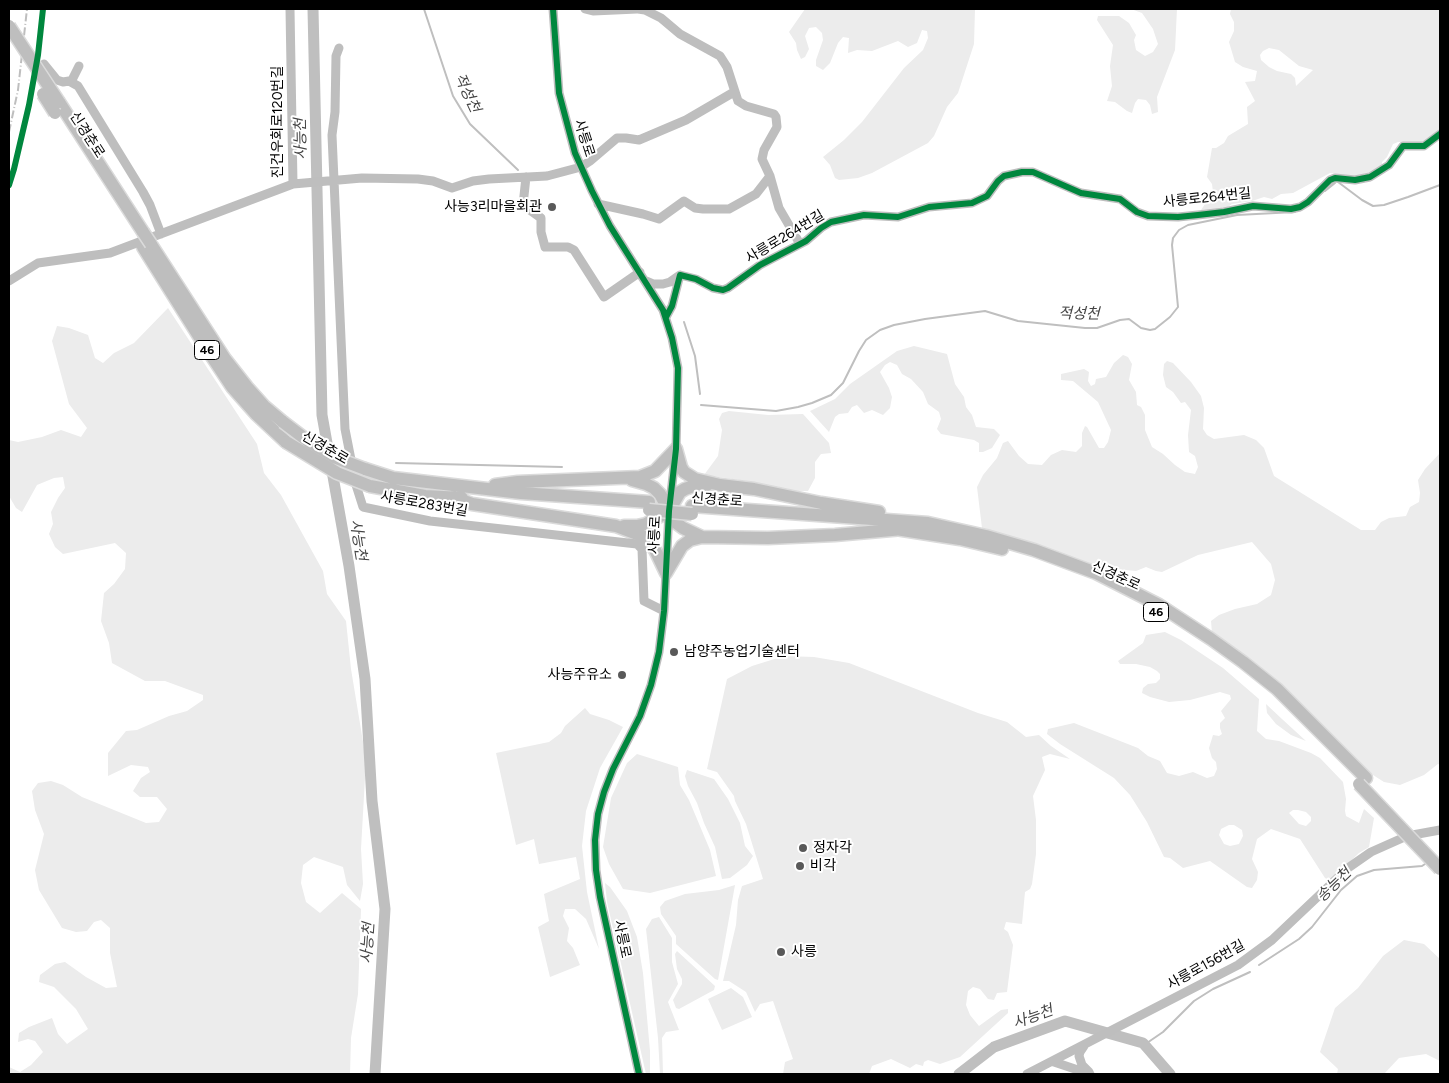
<!DOCTYPE html>
<html>
<head>
<meta charset="utf-8">
<style>
	body { margin:0 }
	#map { position:relative; width:1449px; height:1083px; overflow:hidden; background:#fff; font-family:Figtree,sans-serif }
	canvas { display:block }
	.frame { position:absolute; inset:0; border:10px solid #000; pointer-events:none }
</style>
</head>
<body>
<div id="map">
<canvas width="1449" height="1083"></canvas>
<div class="frame"></div>
</div>
<script>
const ctx = document.querySelector('canvas').getContext('2d');
ctx.lineJoin = 'round';
function fill(path, color) {
  ctx.fillStyle = color;
  ctx.fill(path, 'evenodd');
}
function poly(rows) {
  const path = new Path2D();
  for (const r of rows) {
    path.moveTo(r[0], r[1]);
    for (let i = 2; i < r.length; i += 2) path.lineTo(r[i], r[i + 1]);
  }
  return path;
}
function trace(path, color, width, dash) {
  ctx.strokeStyle = color;
  ctx.lineWidth = width;
  ctx.lineCap = dash ? 'butt' : 'round';
  ctx.setLineDash(dash || []);
  ctx.stroke(path);
}
function write(font, color, halo, rows, align = 'center') {
  ctx.font = font + ' Figtree,"Noto Sans KR",sans-serif';
  ctx.lineWidth = 4;
  ctx.setLineDash([]);
  ctx.textBaseline = 'middle';
  ctx.strokeStyle = halo;
  ctx.fillStyle = color;
  for (const [text, x, y, turn = 0] of rows) {
    ctx.save();
    ctx.translate(x, y);
    ctx.rotate((+turn || 0) * Math.PI / 180);
    ctx.textAlign = isNaN(turn) ? turn : align;
    if (halo) ctx.strokeText(text, 0, 0);
    ctx.fillText(text, 0, 0);
    ctx.restore();
  }
}
fill(poly([
	[805,9,975,9,974,44,958,93,947,107,934,136,928,143,872,173,858,178,839,180,835,178,830,165,823,157,844,140,862,122,904,68,923,50,928,38,927,31,922,30,917,43,908,47,898,41,872,51,857,50,848,53,849,38,843,37,838,43,830,63,823,70,816,66,816,60,823,40,822,33,816,27,809,28,805,36,809,49,805,57,801,59,797,50,796,43,789,32],
	[1131,9,1177,9,1175,50,1157,97,1158,112,1152,114,1150,105,1146,100,1138,99,1135,103,1132,113,1127,111,1115,102,1107,101,1112,86,1110,66,1113,45,1097,20,1098,16,1119,16,1129,23,1136,35,1134,40,1136,50,1145,56,1153,52,1158,44,1153,29,1142,13],
	[1231,9,1440,9,1440,131,1423,143,1398,142,1393,144,1387,157,1382,162,1382,166,1360,177,1330,173,1293,193,1281,194,1272,199,1264,197,1252,201,1232,204,1225,209,1201,210,1213,192,1212,184,1207,177,1212,148,1216,148,1224,143,1228,136,1248,124,1247,107,1255,101,1245,82,1255,81,1257,71,1243,67,1235,62,1229,42,1234,31,1234,22,1230,14],
	[1269,48,1279,50,1299,66,1313,70,1296,86,1295,78,1291,74,1277,71,1269,67,1261,60,1260,55,1263,51],
	[168,308,257,444,264,473,281,495,323,571,327,594,346,621,351,669,366,760,361,849,363,884,360,901,347,885,343,867,314,857,303,865,301,883,306,902,320,913,342,893,361,909,358,994,351,1038,350,1074,9,1074,9,1067,20,1072,31,1065,43,1052,35,1041,28,1039,18,1042,19,1033,29,1027,52,1018,58,1034,67,1044,88,1029,76,1009,54,987,39,982,40,975,55,964,65,962,86,977,106,988,117,987,110,953,110,928,101,920,94,922,87,931,76,932,62,928,39,890,35,870,44,834,35,810,32,791,38,783,51,781,63,785,82,797,146,823,159,822,167,809,157,797,140,797,133,791,141,778,150,772,148,767,131,765,108,776,108,753,126,731,137,730,169,716,187,711,203,700,203,695,165,681,145,681,112,663,109,643,101,621,104,593,114,584,125,569,126,553,115,543,63,554,55,547,49,534,53,524,51,512,58,498,65,488,63,477,54,478,37,485,22,512,16,508,9,496,9,440,18,442,42,437,61,430,81,437,87,428,69,404,52,341,57,326,69,328,88,335,95,358,103,363,114,353,134,343],
	[914,346,947,354,955,384,964,397,966,407,972,415,976,427,994,429,1000,435,992,448,983,452,979,452,979,443,974,440,941,434,937,429,941,419,939,412,928,404,923,392,911,379,902,374,897,365,890,362,885,365,880,372,889,388,892,397,890,408,883,415,872,410,864,413,857,405,852,407,848,413,839,414,835,417,829,432,810,411,835,399,850,384,897,351],
	[1123,355,1128,357,1132,364,1129,380,1136,392,1137,405,1141,407,1145,415,1145,430,1152,447,1163,454,1175,465,1185,472,1195,474,1198,467,1195,456,1189,452,1188,435,1191,410,1185,402,1181,403,1173,392,1166,387,1163,375,1164,364,1167,361,1173,363,1191,382,1201,396,1204,408,1203,429,1207,435,1214,439,1244,435,1256,440,1264,448,1274,476,1361,530,1375,530,1381,522,1389,518,1406,516,1410,507,1419,502,1420,493,1418,480,1425,469,1440,453,1440,765,1438,764,1424,775,1400,785,1384,782,1362,768,1212,633,1211,621,1219,615,1235,609,1257,604,1271,595,1275,580,1271,564,1252,542,1198,555,1162,572,1156,571,1146,567,1136,571,1115,569,1099,571,1014,538,982,528,977,487,983,475,997,458,1003,443,1008,441,1019,456,1028,464,1042,465,1051,455,1062,450,1076,452,1082,446,1082,433,1085,426,1087,427,1099,448,1104,448,1108,442,1111,430,1098,402,1073,381,1061,380,1061,374,1084,369,1089,372,1088,381,1091,386,1095,384,1096,379,1106,377,1114,363],
	[729,411,768,415,803,414,829,443,831,453,821,454,815,462,815,478,808,491,796,491,747,481,704,475,718,456,722,430,719,419,722,413],
	[1165,632,1181,640,1223,668,1259,699,1257,731,1266,739,1279,741,1311,753,1320,758,1343,782,1346,799,1345,811,1346,816,1359,823,1364,809,1374,818,1369,847,1359,853,1330,881,1325,878,1300,839,1271,829,1257,839,1252,859,1258,872,1257,880,1252,888,1247,887,1210,861,1183,868,1170,858,1164,857,1147,822,1130,795,1114,778,1060,744,1047,734,1048,729,1074,723,1138,748,1148,756,1160,761,1167,773,1179,776,1193,772,1207,778,1214,776,1217,769,1216,762,1212,758,1209,748,1213,735,1219,736,1222,734,1220,728,1220,723,1225,718,1221,711,1231,699,1230,695,1220,692,1190,700,1169,702,1150,697,1142,693,1143,688,1148,684,1156,683,1160,679,1160,674,1157,671,1150,667,1136,664,1120,664,1118,661,1143,643,1146,635],
	[1293,810,1298,810,1306,812,1311,817,1311,821,1306,826,1299,824,1289,813],
	[1229,825,1234,825,1242,830,1243,836,1239,844,1230,846,1224,844,1219,835,1221,829],
	[784,656,814,657,849,663,978,713,1007,722,1026,737,1039,735,1051,746,1070,759,1050,754,1042,757,1045,770,1033,796,1036,820,1036,854,1032,884,1030,889,1025,892,1022,924,1006,922,1004,929,1008,932,1013,945,1007,992,997,993,994,1000,988,999,980,989,973,987,968,991,966,1005,970,1015,979,1026,1001,1010,1008,1009,1008,1013,960,1057,940,1064,928,1060,924,1062,923,1066,916,1064,910,1068,891,1059,872,1066,869,1074,783,1074,785,1062,793,1059,773,1001,760,1004,755,1012,746,992,729,981,723,981,736,925,738,900,742,886,763,879,746,824,735,801,734,796,717,772,707,769,727,679,752,666],
	[1266,704,1282,719,1306,741,1291,735,1276,724,1267,713],
	[585,708,590,714,609,720,623,727,600,768,586,811,582,846,587,892,599,949,586,919,575,909,565,909,563,916,569,928,567,941,573,948,580,965,550,977,538,927,549,921,544,894,580,879,576,857,539,864,534,839,516,845,496,753,549,742,561,733,565,726],
	[637,754,678,767,680,785,689,800,710,850,716,876,650,893,623,889,609,864,603,847,611,798,627,763],
	[687,770,714,779,728,799,740,823,745,846,753,856,747,865,730,878,722,879,715,847,704,823,697,803,688,786,685,776],
	[605,883,610,887,627,911,637,937,643,973,650,1051,650,1074,646,1074,607,902],
	[735,885,718,980,715,979,676,944,676,936,661,914,660,907,665,901,685,894,719,890],
	[659,917,672,938,672,962,678,984,668,1002,679,1030,666,1032,662,1038,663,1074,660,1074,658,1038,646,929,652,919],
	[1404,940,1424,944,1440,959,1440,1061,1426,1054,1399,1058,1384,1074,1337,1074,1338,1069,1320,1052,1335,1008,1358,988,1383,956],
	[677,951,715,986,714,990,679,1009,676,1008,673,1000,682,984,682,979,677,969,675,954],
	[731,988,743,997,752,1017,722,1030,708,999]
]), '#ececec');
trace(poly([
	[424,9,453,96,470,124,518,170],
	[1338,182,1362,200,1373,206,1384,205,1408,197,1440,185],
	[1325,191,1335,183],
	[684,322,695,356,700,394],
	[701,405,776,411,798,407,812,403,831,395,843,383,859,351,866,340,880,330,894,325,925,319,985,311,1018,321,1085,328,1097,328,1120,320,1129,319,1141,328,1150,330,1155,329,1170,317,1178,307,1172,245,1173,238,1179,230,1188,225,1237,215,1295,212],
	[396,463,562,467],
	[1259,965,1299,939,1312,927,1341,890,1357,876,1374,870,1422,866,1428,862],
	[1144,1045,1163,1032,1194,1001,1213,989,1250,972]
]), '#bfbfbf', 2);
trace(poly([
	[313,9,322,415,349,566,365,679,372,801,385,909,375,1074],
	[959,1074,994,1047,1065,1021,1143,1043,1170,1074]
]), '#bfbfbf', 11);
const highway = poly([
	[59,102,143,232],
	[152,246,225,359,247,387,264,406,283,422],
	[143,247,207,349,232,387,256,414,286,442],
	[676,449,681,467,684,472,695,479,720,485,754,489,821,503,879,512],
	[365,469,393,478,521,493,649,502],
	[632,480,646,484,654,488,660,494,675,522,683,528,702,537],
	[495,485,518,482,640,477,655,471,676,449],
	[370,486,425,496,462,498],
	[453,497,472,504,616,526,642,536,649,541,655,550,666,573,682,546,690,540,702,537,768,538,835,535,903,529],
	[692,506,928,523,986,536,1034,550,1096,573,1159,605,1211,639,1243,662,1277,689,1366,778],
	[624,526,637,526,646,524,669,511,680,492,685,489,699,484,707,485],
	[896,529,960,539,1002,549]
]);
trace(highway, '#dbdbdb', 15);
trace(poly([
	[290,9,293,184],
	[553,9,559,93,575,153,592,191,610,226,663,310,672,338,678,368,676,449,669,511,664,611,659,652,651,685,640,716,613,769,604,792,598,814,595,840,596,870,600,897,639,1074],
	[585,9,593,11,637,9],
	[638,9,645,10,661,18,680,34,720,56,727,67,738,101,746,106,774,114,776,117,777,127,764,150,762,159,770,176,779,208,800,244],
	[339,48,336,56,335,112,332,135,345,429,356,485,363,507,430,521,637,544,642,549,644,601,664,611],
	[44,64,57,80,63,82,69,81,78,86,143,192,150,205,161,234],
	[71,82,79,66],
	[526,177,523,205,541,218,541,232,545,247,568,247,574,250,604,297,640,272],
	[598,204,643,214,659,219,684,201,695,208,703,209,729,209,756,194,770,176],
	[9,281,38,263,110,253,293,184,362,178,418,179,433,181,452,188,473,181,489,179,547,176,581,167,590,161,617,138,626,138,639,140,686,120,734,92],
	[646,281,653,284,663,284,670,282,680,275],
	[666,317,672,306,680,275,696,279,713,288,723,290,728,288,760,265,806,241,821,228,831,222,864,215,898,217,929,207,972,203,987,196,998,181,1004,176,1022,172,1033,172,1081,193,1120,199,1137,212,1148,216,1178,217,1198,215,1224,212,1253,206,1291,209,1300,207,1308,202,1330,180,1335,178,1355,180,1370,177,1389,165,1403,146,1424,146,1440,134],
	[1084,1046,1080,1052,1079,1056,1082,1065,1089,1072],
	[1054,1062,1090,1074],
	[1027,1074,1238,965,1272,940,1348,868,1371,852,1407,836,1440,830]
]), '#bebebe', 9);
trace(highway, '#bebebe', 12);
trace(poly([
	[9,132,18,90,27,9]
]), '#bebebe', 2, [8, 2.5, 1, 2.5]);
const highwayBridge = poly([
	[9,26,59,102],
	[43,94,55,113],
	[143,232,151,244],
	[283,422,308,441,336,458,365,469],
	[286,442,337,473,370,486],
	[649,510,692,514],
	[1359,784,1440,869]
]);
trace(highwayBridge, '#dbdbdb', 15, []);
trace(highwayBridge, '#bebebe', 12);
trace(poly([
	[553,9,559,93,575,153,592,191,610,226,663,310,672,338,678,368,676,449,669,511,664,611,659,652,651,685,640,716,613,769,604,792,598,814,595,840,596,870,600,897,639,1074],
	[9,185,14,169,29,105,38,55,43,9],
	[666,317,672,306,680,275,696,279,713,288,723,290,728,288,760,265,806,241,821,228,831,222,864,215,898,217,929,207,972,203,987,196,998,181,1004,176,1022,172,1033,172,1081,193,1120,199,1137,212,1148,216,1178,217,1198,215,1224,212,1253,206,1291,209,1300,207,1308,202,1330,180,1335,178,1355,180,1370,177,1389,165,1403,146,1424,146,1440,134]
]), '#00873e', 6);
for (const [x, y, r, color] of [
	[552,207,5,"#595959"],
	[674,652,5,"#595959"],
	[622,675,5,"#595959"],
	[803,848,5,"#595959"],
	[800,866,5,"#595959"],
	[781,952,5,"#595959"]
]) {
  const dot = new Path2D();
  dot.arc(x, y, r, 0, 2 * Math.PI);
  ctx.fillStyle = color;
  ctx.fill(dot);
  trace(dot, '#fff', 2);
}
for (const [x, y, w] of [
	[207,350,25],
	[1156,612,25]
]) {
  const box = new Path2D();
  box.roundRect(x - w / 2, y - 9.5, w, 19, 4);
  ctx.fillStyle = '#fff';
  ctx.fill(box);
  trace(box, '#000', 1);
}
write('bold 12px', '#000', null, [
	["46",207,350],
	["46",1156,612]
]);
write('14px', '#000', '#fff', [
	["진건우회로120번길",278,122,-90],
	["신경춘로",87,135,57],
	["사릉로",584,138,72],
	["사릉로264번길",1207,198,-6],
	["사릉로264번길",785,237,-31],
	["신경춘로",325,448,30],
	["신경춘로",717,500,4],
	["사릉로283번길",424,504,10],
	["사릉로",655,535,-87],
	["신경춘로",1116,576,24],
	["사릉로",622,939,78],
	["사릉로156번길",1206,965,-29]
]);
write('14px', '#000', '#fff', [
	["사능3리마을회관",542,207,"right"],
	["남양주농업기술센터",684,652],
	["사능주유소",612,675,"right"],
	["정자각",813,848],
	["비각",810,866],
	["사릉",791,952]
], 'left');
write('italic 15px', '#444', '#fff', [
	["적성천",467,93,65],
	["사능천",301,139,-91],
	["적성천",1079,314,1],
	["사능천",358,540,81],
	["송능천",1334,885,-44],
	["사능천",368,943,-86],
	["사능천",1033,1017,-20]
]);
</script>
</body>
</html>
